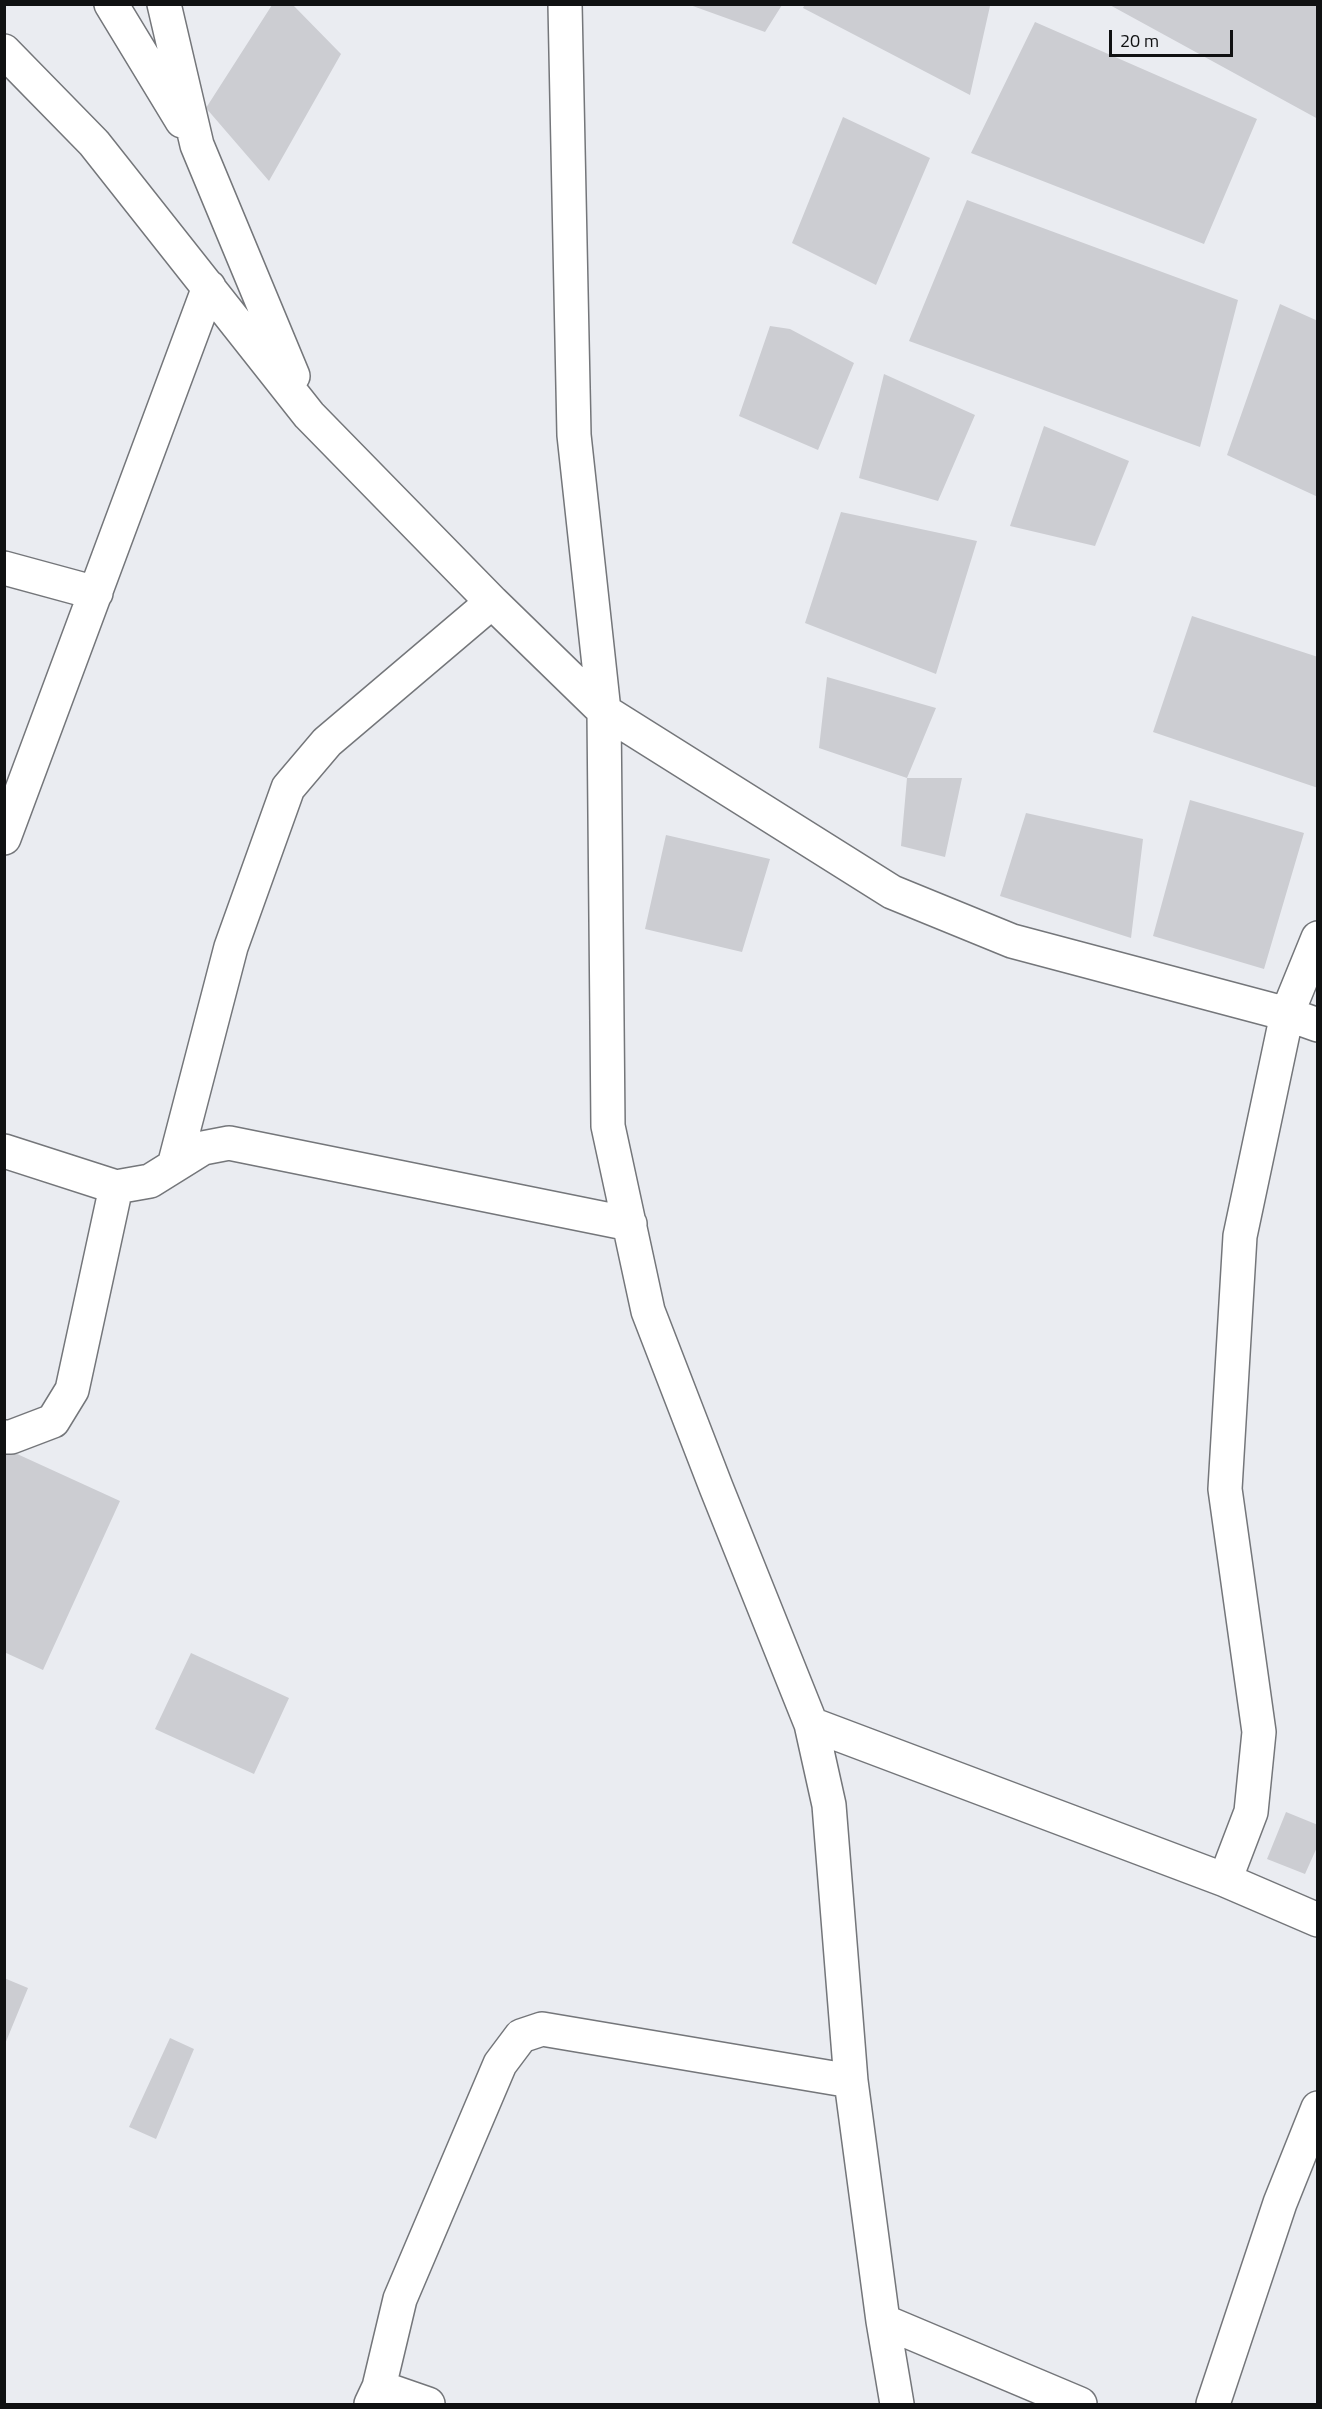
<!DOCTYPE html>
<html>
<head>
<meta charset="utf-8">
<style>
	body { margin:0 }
	#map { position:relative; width:1322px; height:2409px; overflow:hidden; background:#eaecf1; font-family:"Titillium Web",sans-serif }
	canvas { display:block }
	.frame { position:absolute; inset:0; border:6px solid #101112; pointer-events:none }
	.scale { position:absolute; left:1109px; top:30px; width:124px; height:27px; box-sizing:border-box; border:3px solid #101112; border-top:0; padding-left:8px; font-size:18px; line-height:21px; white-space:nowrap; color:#101112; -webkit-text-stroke:4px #eaecf1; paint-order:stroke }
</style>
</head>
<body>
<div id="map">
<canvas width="1322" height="2409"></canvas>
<div class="frame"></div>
<div class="scale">20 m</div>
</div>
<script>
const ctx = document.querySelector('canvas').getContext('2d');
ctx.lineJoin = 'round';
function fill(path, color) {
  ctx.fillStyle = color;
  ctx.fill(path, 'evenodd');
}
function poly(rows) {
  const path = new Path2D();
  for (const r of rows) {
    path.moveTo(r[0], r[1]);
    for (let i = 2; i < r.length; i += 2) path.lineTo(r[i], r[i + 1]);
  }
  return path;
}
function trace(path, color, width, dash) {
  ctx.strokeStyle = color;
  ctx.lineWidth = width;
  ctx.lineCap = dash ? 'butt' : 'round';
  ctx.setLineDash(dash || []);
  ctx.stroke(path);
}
fill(poly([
	[805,4,990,6,970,95,803,8],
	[1108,4,1318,4,1318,119],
	[272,5,293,5,341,54,269,181,206,108],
	[690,5,782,5,765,32],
	[1035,22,1257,119,1204,244,971,153],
	[843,117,930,158,876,285,792,243],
	[967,200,1238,300,1200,447,909,341],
	[1280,304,1318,321,1318,497,1227,455],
	[770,326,790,329,854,363,818,450,739,416],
	[884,374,975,415,938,501,859,478],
	[1044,426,1129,461,1095,546,1010,526],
	[841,512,977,541,936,674,805,623],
	[1192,616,1318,657,1318,788,1153,732],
	[827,677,936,708,907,778,819,748],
	[907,778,962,778,945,857,901,846],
	[1190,800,1304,833,1264,969,1153,936],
	[1026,813,1143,839,1131,938,1000,896],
	[666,835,770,859,742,952,645,929],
	[4,1448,120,1501,43,1670,4,1652],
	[191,1653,289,1698,254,1774,155,1729],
	[1286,1812,1318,1825,1318,1845,1305,1874,1267,1859],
	[4,1978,28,1988,5,2044,4,2044],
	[170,2038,194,2049,156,2139,129,2127]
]), '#cccdd2');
const minor = poly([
	[111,4,182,121],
	[164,4,197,145,293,376],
	[565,4,574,435,604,711,892,892,1012,941,1287,1014,1318,1025],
	[4,51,94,143,309,415,492,602,604,711,608,1126,648,1311,716,1487,811,1724,829,1805,851,2081,883,2321,897,2404],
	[4,568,96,593],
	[4,838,209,287],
	[4,1151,116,1187,150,1181,203,1148,229,1143,630,1224],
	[174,1166,231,947,288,788,327,742,492,602],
	[4,1437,11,1437,53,1421,72,1390,116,1187],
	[811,1724,1225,1880,1318,1920],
	[1225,1880,1251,1812,1259,1732,1225,1489,1240,1236,1287,1014,1318,938],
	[883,2321,1080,2404],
	[379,2387,428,2404],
	[371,2404,379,2387,400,2299,500,2064,521,2036,542,2029,851,2081],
	[1213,2404,1280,2203,1318,2108]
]);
trace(minor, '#74767a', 36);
trace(minor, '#fff', 33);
</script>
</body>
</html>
